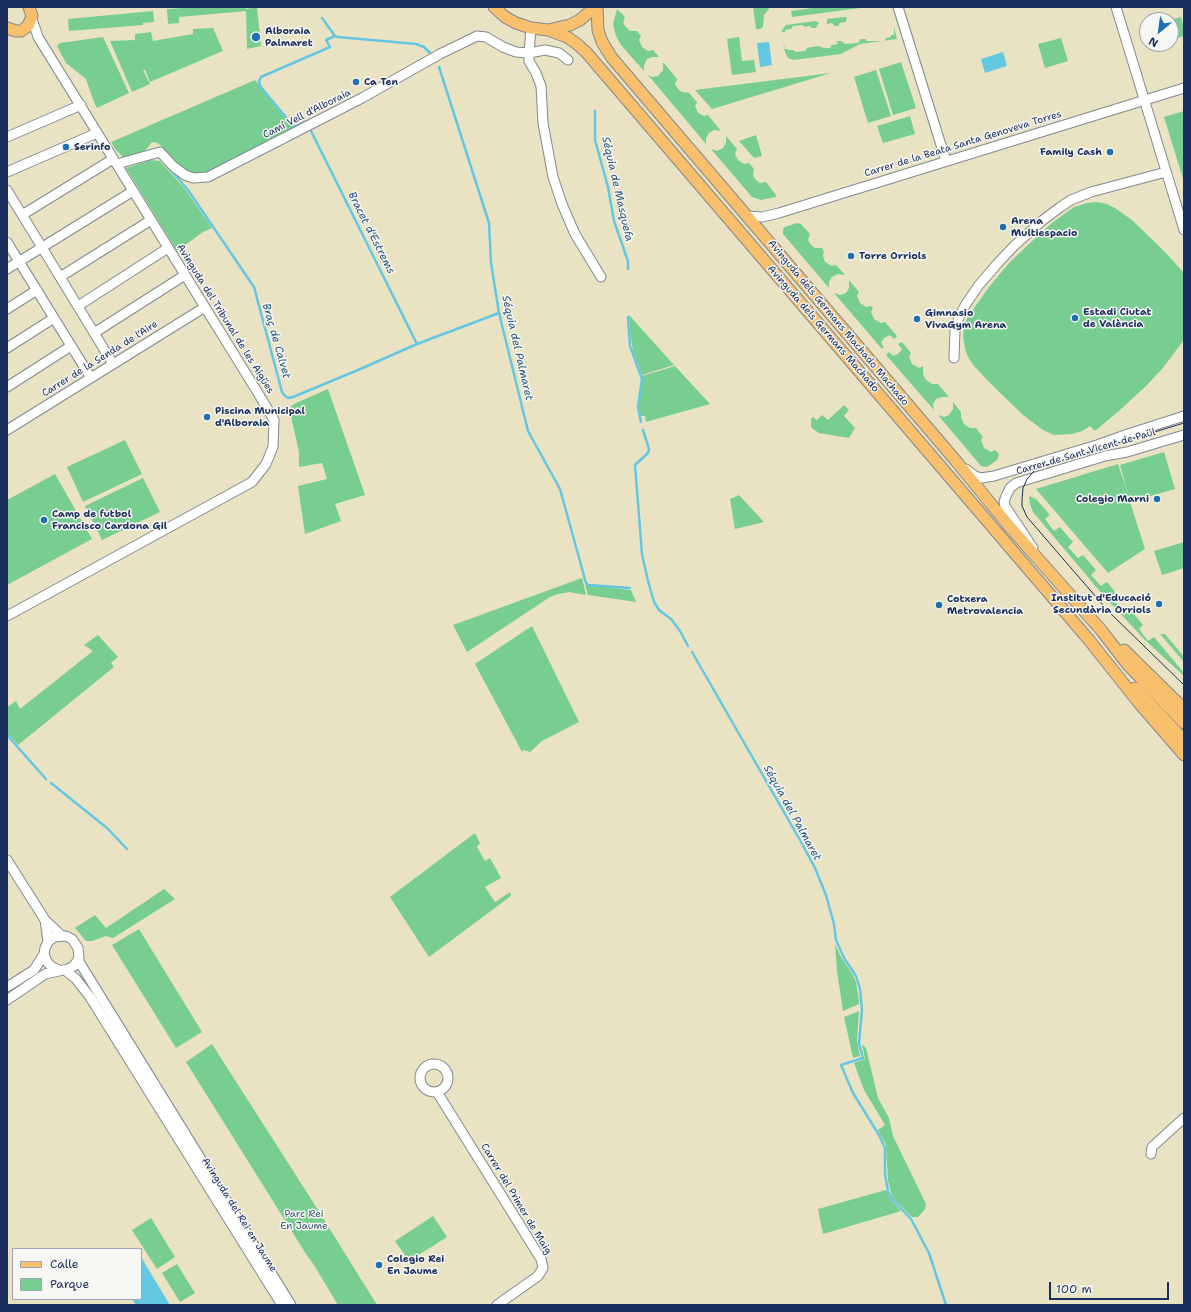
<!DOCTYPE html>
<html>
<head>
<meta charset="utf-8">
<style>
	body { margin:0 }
	#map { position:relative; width:1191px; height:1312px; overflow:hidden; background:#eae3c3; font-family:"Shantell Sans",sans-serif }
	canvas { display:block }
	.frame { position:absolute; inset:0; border:8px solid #1b2f5e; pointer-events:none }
	.legend { position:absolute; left:12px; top:1248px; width:130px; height:52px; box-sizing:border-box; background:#f6f6f2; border:1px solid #9ea6b7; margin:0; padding:5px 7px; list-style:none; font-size:12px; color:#1b2f5e }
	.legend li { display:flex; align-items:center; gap:8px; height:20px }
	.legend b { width:20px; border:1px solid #9ea6b7 }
	.north { position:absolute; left:1139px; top:12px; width:40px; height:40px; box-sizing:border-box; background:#f6f6f2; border:1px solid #9ea6b7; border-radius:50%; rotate:209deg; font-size:11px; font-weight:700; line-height:16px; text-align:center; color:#1b2f5e }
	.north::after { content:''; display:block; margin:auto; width:14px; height:18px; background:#1f6fb2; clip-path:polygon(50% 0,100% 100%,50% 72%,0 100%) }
	.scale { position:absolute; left:1049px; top:1282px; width:120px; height:18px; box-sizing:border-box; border:2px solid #1b2f5e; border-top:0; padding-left:5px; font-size:12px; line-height:14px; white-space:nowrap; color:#1b2f5e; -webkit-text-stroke:3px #f6f6f2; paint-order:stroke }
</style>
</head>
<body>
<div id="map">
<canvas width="1191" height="1312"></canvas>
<div class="frame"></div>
<ul class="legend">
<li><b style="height:5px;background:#f8bf6c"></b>Calle</li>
<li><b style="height:11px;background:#78cd90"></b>Parque</li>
</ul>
<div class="north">N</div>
<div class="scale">100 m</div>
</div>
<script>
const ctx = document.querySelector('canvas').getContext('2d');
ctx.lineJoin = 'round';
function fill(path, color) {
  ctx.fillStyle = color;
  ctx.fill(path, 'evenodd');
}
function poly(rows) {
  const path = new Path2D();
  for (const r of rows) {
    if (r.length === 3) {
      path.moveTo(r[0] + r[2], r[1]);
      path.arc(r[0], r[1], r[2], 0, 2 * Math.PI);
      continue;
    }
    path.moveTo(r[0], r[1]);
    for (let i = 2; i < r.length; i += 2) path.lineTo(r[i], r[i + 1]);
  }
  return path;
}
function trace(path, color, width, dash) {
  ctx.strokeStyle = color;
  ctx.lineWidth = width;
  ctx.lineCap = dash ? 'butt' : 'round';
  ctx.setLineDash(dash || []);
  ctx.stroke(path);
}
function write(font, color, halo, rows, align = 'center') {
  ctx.font = font + ' "Shantell Sans",sans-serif';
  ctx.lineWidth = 3;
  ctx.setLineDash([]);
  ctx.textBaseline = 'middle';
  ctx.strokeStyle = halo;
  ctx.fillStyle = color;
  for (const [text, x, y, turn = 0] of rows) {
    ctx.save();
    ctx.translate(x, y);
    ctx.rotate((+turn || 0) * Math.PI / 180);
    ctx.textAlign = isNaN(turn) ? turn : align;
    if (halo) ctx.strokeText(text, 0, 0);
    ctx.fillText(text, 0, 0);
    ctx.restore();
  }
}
fill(poly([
	[201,7,245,7,246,9,257,7,261,46,247,49,246,11,179,17,179,23,168,24,167,9],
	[753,7,768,7,769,9,764,15,763,27,760,29,756,29],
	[820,7,868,7,792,17,791,11],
	[617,9,625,17,623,23,626,27,630,31,637,31,641,36,639,40,642,47,648,51,653,50,659,57,652,57,647,59,644,65,644,71,621,45,616,36,613,24],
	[153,11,154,22,143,23,143,25,69,31,68,19],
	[846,17,847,20,845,22,839,23,839,26,835,26,832,23,827,24,827,19],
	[1181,17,1184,28,1184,36,1171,40,1171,20,1170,20],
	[816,21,820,24,818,24,816,28,811,28,810,26,805,27,802,25,793,26,791,29,785,30,785,32,782,32,783,40,782,30,786,25],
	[894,27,897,39,860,44,841,54,793,60,788,58,785,52,783,41,785,49,787,49,788,50,793,50,796,52,805,51,807,48,818,46,824,48,830,48,832,45,838,44,837,41,841,41,845,44,858,43,861,39,866,39,866,41,884,41,886,38,891,37,891,35,894,35],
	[1147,27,1147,44,1159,44,1146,48,1140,29],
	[213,28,223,51,150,82,145,70,143,70,150,84,132,92,110,41,135,40,135,34,151,32,153,41,193,34,193,29],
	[103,37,129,93,97,108,94,102,86,79,66,63,57,46,60,43],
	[739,37,742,61,754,60,756,72,732,75,727,39],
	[1061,38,1068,61,1045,68,1038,44],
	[901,62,916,108,893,115,879,69],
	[663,63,664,63,677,79,675,84,678,89,682,92,689,93,697,102,695,106,698,113,704,116,708,115,721,131,714,130,709,133,706,138,706,144,648,75,652,77,658,76,663,70],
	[876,70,891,116,868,123,854,77],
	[831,73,712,109,695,90],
	[255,80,293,128,211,172,195,175,183,169,158,143,152,142,145,151,124,158,116,150,111,142],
	[1184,111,1184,182,1164,117],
	[910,116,915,134,883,143,877,126],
	[756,135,762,156,754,158,739,141],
	[726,136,737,149,735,154,738,160,744,164,749,163,754,169,753,176,756,180,760,183,766,182,776,195,776,197,761,200,752,197,711,149,717,151,723,148,726,143],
	[151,160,160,161,185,189,212,228,203,232,177,251,126,168],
	[1096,202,1107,204,1115,208,1132,220,1166,253,1184,273,1184,340,1162,369,1146,386,1120,410,1095,431,1090,426,1082,431,1072,434,1054,435,1043,430,1023,415,993,386,974,366,968,357,965,348,963,337,964,328,967,318,989,287,1009,263,1029,244,1053,222,1074,207,1087,203],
	[797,223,801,224,810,234,808,240,810,244,815,248,822,248,824,251,823,256,825,262,832,266,836,265,845,275,838,274,832,277,829,282,829,288,783,234,783,229,785,227],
	[849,281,850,281,859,292,857,296,860,303,866,307,871,306,873,308,871,312,874,319,881,323,885,322,897,336,894,339,890,335,884,338,881,343,884,347,882,349,834,293,840,295,846,293,849,288],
	[629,315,674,365,642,375,633,351,630,332],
	[902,342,911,353,909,357,912,364,919,368,923,366,923,374,926,380,932,384,938,384,949,397,942,397,936,399,933,404,934,410,886,355,889,352,893,356,898,354,902,349,898,344],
	[675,366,710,404,646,422,645,416,641,416,639,407,642,376],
	[328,389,365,495,335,504,341,521,305,534,298,486,327,479,322,463,299,467,299,452,290,412,291,406,296,403],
	[953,402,961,412,961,417,964,424,970,428,976,428,983,437,981,440,984,448,991,452,995,450,998,453,999,455,997,460,987,467,981,466,938,415,944,417,949,415,953,409],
	[844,405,849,410,844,416,855,428,849,438,819,433,813,429,811,426,811,419,816,413,813,417,817,420,822,415,828,420],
	[125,440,142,474,83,502,67,467],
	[1164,452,1175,489,1130,502,1145,549,1108,573,1036,489,1118,464,1128,493,1120,465],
	[55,474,92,539,7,585,7,500],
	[143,478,160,512,102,540,85,506],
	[739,495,764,522,735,529,730,499],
	[1029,496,1036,499,1050,515,1045,519,1054,531,1060,527,1073,542,1068,547,1078,558,1083,555,1096,570,1091,575,1101,586,1107,582,1120,598,1115,602,1125,613,1130,609,1143,625,1139,629,1148,641,1154,637,1184,673,1184,676,1145,640,1103,595,1033,512,1030,504],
	[1184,542,1184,568,1162,575,1154,551],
	[582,578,586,595,569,592,558,594,550,597,467,652,453,625],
	[585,585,631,590,636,602,588,595],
	[532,626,579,722,542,741,530,752,524,750,522,752,475,664],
	[1160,634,1165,634,1184,657,1184,662],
	[98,635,118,657,111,663,114,667,18,745,7,733,7,707,16,701,20,709,93,651,84,645],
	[475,833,480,843,477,847,485,861,490,858,501,878,485,887,495,902,510,892,511,896,429,957,390,897],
	[164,889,175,899,113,938,106,936,92,941,86,941,75,928,95,915,106,928],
	[139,929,202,1032,176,1048,112,945],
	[835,944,841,957,853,975,856,982,859,1001,859,1004,843,1011,837,971],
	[859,1011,857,1040,860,1056,853,1058,844,1017],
	[212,1044,313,1202,377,1305,338,1305,314,1265,306,1254,186,1062],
	[862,1044,866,1048,878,1098,889,1118,893,1136,926,1204,925,1209,918,1217,912,1217,893,1198,891,1192,888,1180,886,1145,878,1130,885,1125,864,1090,854,1063,865,1059],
	[886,1190,892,1201,901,1211,823,1234,818,1209],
	[433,1216,447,1237,409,1261,395,1241],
	[151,1218,175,1257,157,1269,132,1230],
	[177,1264,195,1293,180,1302,162,1273]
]), '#78cd90');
fill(poly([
	[769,42,772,65,760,67,757,43],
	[1003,52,1007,66,985,73,981,59],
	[141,1257,170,1305,136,1305,132,1299,141,1299]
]), '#64c7e2');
trace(poly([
	[322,18,335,36,338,37,416,44,424,47,430,53],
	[439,67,489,223,491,263,499,313,528,431,560,489,586,583,588,585,630,588],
	[595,111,595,140,608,187,614,221,628,261,628,269],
	[306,121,294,127,260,86,259,81,261,77,330,47,326,40,335,36],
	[310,129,417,344],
	[170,169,188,190,254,287,282,392,285,396,288,398,293,397,358,370,417,344,499,313],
	[628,317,630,346,642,379,638,407,641,422],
	[643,430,649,449,648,453,635,465,642,554,648,581,654,602,659,610,671,619,680,631,688,646],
	[692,652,800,840,815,868,826,895,834,924,836,940,844,958,856,976,860,989,862,1010,859,1043,863,1058,841,1065,853,1093,879,1135,885,1148,885,1174,888,1191,893,1200,911,1219,929,1253,946,1305],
	[7,735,46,779],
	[51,783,107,828,127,849]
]), '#64c7e2', 2.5);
const minor = poly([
	[898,7,946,161],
	[1116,7,1184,230],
	[531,28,529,53,529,61,536,73,541,86,543,123,553,177,562,204,575,234,601,277],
	[7,137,81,105],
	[117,164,160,152,174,167,185,175,193,178,208,177,362,98,440,54,477,36,486,37,503,47,516,52,529,53,545,50,559,53,568,60],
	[7,172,97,133],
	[7,190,113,364],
	[22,215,113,159],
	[747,216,762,217,779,213,1184,88],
	[7,242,91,378],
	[7,269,133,191],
	[60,277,151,220],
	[78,306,168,248],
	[7,309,37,290],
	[94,333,185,275],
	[7,348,54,318],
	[954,358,955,330,959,317,966,304,979,285,997,264,1014,246,1043,220,1059,208,1071,200,1091,192,1166,172],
	[7,387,71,346],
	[7,430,205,307],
	[966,469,975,476,981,478,994,476,1097,445,1128,434,1184,416],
	[1033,548,1005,506,1004,502,1006,496,1010,488,1016,483,1105,456,1127,452,1184,435],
	[7,616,252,482,266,464,273,447,274,420,258,393,38,37,32,19],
	[7,860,45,920,62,936],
	[45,920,48,942],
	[78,960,291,1305],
	[65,970,76,979,90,997,282,1305],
	[7,987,34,970,44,954],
	[7,1000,45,974,68,969,74,966,79,958,78,948,72,939,66,936,54,937,48,942,45,948,44,954,47,962,52,967,59,970],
	[434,1078,14],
	[437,1092,541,1259,543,1268,538,1276,497,1305],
	[1151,1154,1152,1147,1184,1118]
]);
const major = poly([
	[494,7,505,17,516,23,531,28,548,30,570,25,580,20,595,7],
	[597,7,598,30,602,42,612,58,956,461,1009,526,1101,630,1128,665,1184,723],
	[7,28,16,31,21,31,28,26,32,16,29,7],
	[548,30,567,37,577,44,586,52,1089,640,1139,703,1184,755],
	[1124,650,1184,709],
	[1135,688,1184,740]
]);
trace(minor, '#828990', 11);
trace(major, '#828990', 13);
trace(minor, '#fff', 9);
trace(major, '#f8bf6c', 11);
trace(poly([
	[1184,423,1040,467,1035,470,1027,479,1023,488,1022,500,1022,506,1027,517,1109,612,1184,685]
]), '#1b2f5e', 1);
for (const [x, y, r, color] of [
	[256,37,5,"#1f6fb2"],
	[356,82,4,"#1f6fb2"],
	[66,147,4,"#1f6fb2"],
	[1110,152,4,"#1f6fb2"],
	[1003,227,4,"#1f6fb2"],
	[851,256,4,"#1f6fb2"],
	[1075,318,4,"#1f6fb2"],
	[917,319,4,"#1f6fb2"],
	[207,417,4,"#1f6fb2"],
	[1157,499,4,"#1f6fb2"],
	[44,520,4,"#1f6fb2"],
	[1159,604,4,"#1f6fb2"],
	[939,605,4,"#1f6fb2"],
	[379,1265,4,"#1f6fb2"]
]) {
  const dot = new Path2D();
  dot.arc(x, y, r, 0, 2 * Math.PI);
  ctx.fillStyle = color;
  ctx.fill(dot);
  trace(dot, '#f6f6f2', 1.5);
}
write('bold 10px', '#1b2f5e', '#f6f6f2', [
	["Alboraia",265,31],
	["Palmaret",265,43],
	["Ca Ten",364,82],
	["Serinfo",74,147],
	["Family Cash",1102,152,"right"],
	["Arena",1011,221],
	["Multiespacio",1011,233],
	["Torre Orriols",859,256],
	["Estadi Ciutat",1083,312],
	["de València",1083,324],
	["Gimnasio",925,313],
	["VivaGym Arena",925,325],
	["Piscina Municipal",215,411],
	["d'Alboraia",215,423],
	["Colegio Marni",1149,499,"right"],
	["Camp de futbol",52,514],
	["Francisco Cardona Gil",52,526],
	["Institut d'Educació",1151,598,"right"],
	["Secundària Orriols",1151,610,"right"],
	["Cotxera",947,599],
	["Metrovalencia",947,611],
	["Colegio Rei",387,1259],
	["En Jaume",387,1271]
], 'left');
write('10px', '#1b2f5e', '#f6f6f2', [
	["Camí Vell d'Alboraia",307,114,-27],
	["Carrer de la Beata Santa Genoveva Torres",963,144,-17],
	["Avinguda del Tribunal de les Aigües",225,319,58],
	["Avinguda dels Germans Machado Machado",838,323,50],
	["Avinguda dels Germans Machado",823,329,49],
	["Carrer de la Senda de l'Aire",100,359,-32],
	["Carrer de Sant Vicent de Paül",1086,452,-16],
	["Carrer del Primer de Maig",516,1199,59],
	["Avinguda del Rei en Jaume",239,1215,58]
]);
write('10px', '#32566a', '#f6f6f2', [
	["Parc Rei",304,1214],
	["En Jaume",304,1226]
]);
write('italic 11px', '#2d557f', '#f6f6f2', [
	["Séquia de Masquefa",617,189,77],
	["Bracet d'Estrems",371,233,63],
	["Braç de Calvet",276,341,74],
	["Séquia del Palmaret",517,348,77],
	["Séquia del Palmaret",792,813,61]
]);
</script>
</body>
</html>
